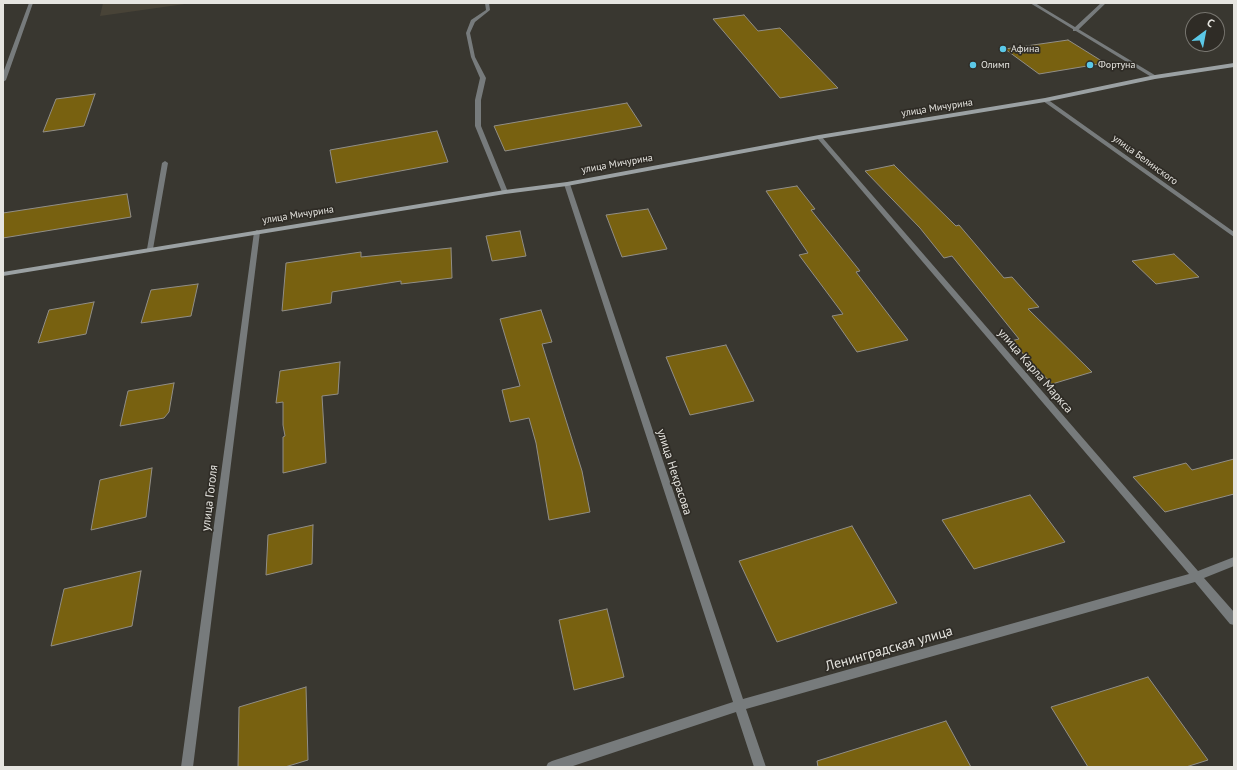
<!DOCTYPE html>
<html>
<head>
<meta charset="utf-8">
<style>
	body { margin:0 }
	#map { position:relative; width:1237px; height:770px; overflow:hidden; background:#393730; font-family:"PT Sans",sans-serif }
	canvas { display:block }
	.frame { position:absolute; inset:0; border:4px solid #e6e5e0; pointer-events:none }
	.north { position:absolute; left:1185px; top:12px; width:40px; height:40px; box-sizing:border-box; background:#2f2c26; border:1px solid #787670; border-radius:50%; rotate:32deg; font-size:11px; font-weight:700; line-height:16px; text-align:center; color:#e6e5e0 }
	.north::after { content:''; display:block; margin:auto; width:14px; height:18px; background:#5bc8e7; clip-path:polygon(50% 0,100% 100%,50% 72%,0 100%) }
</style>
</head>
<body>
<div id="map">
<canvas width="1237" height="770"></canvas>
<div class="frame"></div>
<div class="north">С</div>
</div>
<script>
const ctx = document.querySelector('canvas').getContext('2d');
ctx.lineJoin = 'round';
function fill(path, color) {
  ctx.fillStyle = color;
  ctx.fill(path, 'evenodd');
}
function poly(rows) {
  const path = new Path2D();
  for (const r of rows) {
    path.moveTo(r[0], r[1]);
    for (let i = 2; i < r.length; i += 2) path.lineTo(r[i], r[i + 1]);
  }
  return path;
}
function trace(path, color, width, dash) {
  ctx.strokeStyle = color;
  ctx.lineWidth = width;
  ctx.lineCap = dash ? 'butt' : 'round';
  ctx.setLineDash(dash || []);
  ctx.stroke(path);
}
function write(font, color, halo, rows, align = 'center') {
  ctx.font = font + ' "PT Sans",sans-serif';
  ctx.lineWidth = 3.5;
  ctx.setLineDash([]);
  ctx.textBaseline = 'middle';
  ctx.strokeStyle = halo;
  ctx.fillStyle = color;
  for (const [text, x, y, turn = 0] of rows) {
    ctx.save();
    ctx.translate(x, y);
    ctx.rotate((+turn || 0) * Math.PI / 180);
    ctx.textAlign = isNaN(turn) ? turn : align;
    if (halo) ctx.strokeText(text, 0, 0);
    ctx.fillText(text, 0, 0);
    ctx.restore();
  }
}
fill(poly([
	[103,3,192,3,100,16]
]), '#484337');
const building = poly([
	[744,15,758,31,780,28,838,88,780,98,713,19,744,15],
	[1068,40,1105,63,1039,74,1005,49,1068,40],
	[95,94,84,126,43,132,56,99,95,94],
	[627,103,642,126,505,151,494,126,627,103],
	[437,131,448,162,336,183,330,150,437,131],
	[894,165,956,226,959,225,1004,278,1012,277,1039,307,1028,309,1092,372,1052,384,1011,341,1019,339,952,256,944,258,920,228,865,171,894,165],
	[797,186,815,209,811,210,860,271,856,272,908,340,857,352,832,316,843,314,799,255,808,253,766,191,797,186],
	[127,194,131,217,3,238,3,213,127,194],
	[648,209,667,249,622,257,606,215,648,209],
	[520,231,526,256,492,261,486,236,520,231],
	[451,248,452,278,401,284,401,281,332,292,331,303,282,311,286,263,361,252,361,257,451,248],
	[1174,254,1199,277,1156,284,1132,261,1174,254],
	[198,284,191,316,141,323,151,290,198,284],
	[94,302,86,334,38,343,49,310,94,302],
	[541,310,552,342,542,344,582,471,590,512,549,520,536,443,529,418,510,422,502,390,520,386,500,319,541,310],
	[726,345,754,401,690,415,666,357,726,345],
	[340,362,338,394,322,396,326,463,283,473,283,437,285,436,283,425,283,402,276,403,280,371,340,362],
	[174,383,169,412,164,418,120,426,128,391,174,383],
	[1234,459,1234,494,1165,512,1133,477,1186,463,1192,470,1234,459],
	[152,468,146,517,91,530,100,480,152,468],
	[1030,495,1065,542,974,569,942,520,1030,495],
	[313,525,312,564,266,575,268,535,313,525],
	[852,526,897,603,777,642,739,561,852,526],
	[141,571,132,626,51,646,64,589,141,571],
	[607,609,624,677,574,690,559,620,607,609],
	[1148,677,1208,760,1186,767,1088,767,1051,707,1148,677],
	[306,687,308,760,285,767,238,767,239,707,306,687],
	[946,721,971,767,818,767,817,761,946,721]
]);
fill(building, '#786110');
trace(building, '#918e87', 1);
fill(poly([
	[485,3,489,3,490,10,475,22,470,33,475,57,486,78,481,100,481,126,508,192,505,194,502,192,475,126,475,100,480,78,471,57,466,33,471,20,486,10,485,3],
	[1101,3,1106,3,1077,31,1073,31,1073,29,1101,3],
	[165,161,168,163,153,249,150,251,147,249,162,163,165,161]
]), '#777b7c');
fill(poly([
	[29,3,33,3,6,80,3,82,3,73,29,3],
	[1030,3,1035,3,1158,77,1153,78,1030,3],
	[1043,99,1047,99,1234,232,1234,237,1043,101,1043,99],
	[817,136,821,136,1198,571,1234,557,1234,566,1204,578,1234,612,1234,625,1230,624,1195,582,746,709,766,767,754,767,736,712,570,767,546,767,548,763,552,761,733,702,564,184,565,183,569,183,570,184,743,699,1189,574,817,138,817,136],
	[257,230,260,232,193,767,181,767,254,232,257,230]
]), '#777b7c');
fill(poly([
	[1234,63,1234,67,1155,79,1045,102,819,139,567,186,505,194,3,276,3,272,505,190,567,182,819,135,1045,98,1155,75,1234,63]
]), '#9ba1a3');
for (const [x, y, r, color] of [
	[1003,49,4,"#5bc8e7"],
	[973,65,4,"#5bc8e7"],
	[1090,65,4,"#5bc8e7"]
]) {
  const dot = new Path2D();
  dot.arc(x, y, r, 0, 2 * Math.PI);
  ctx.fillStyle = color;
  ctx.fill(dot);
  trace(dot, '#2f2c26', 1.5);
}
write('10px', '#e6e5e0', '#2f2c26', [
	["Афина",1011,49],
	["Олимп",981,65],
	["Фортуна",1098,65]
], 'left');
write('10px', '#e6e5e0', '#2f2c26', [
	["улица Мичурина",937,108,-9],
	["улица Белинского",1145,160,36],
	["улица Мичурина",617,164,-10],
	["улица Мичурина",298,215,-9]
]);
write('12px', '#e6e5e0', '#2f2c26', [
	["улица Карла Маркса",1035,371,49],
	["улица Некрасова",674,472,72],
	["улица Гоголя",210,498,-83]
]);
write('14px', '#e6e5e0', '#2f2c26', [
	["Ленинградская улица",889,649,-16]
]);
</script>
</body>
</html>
